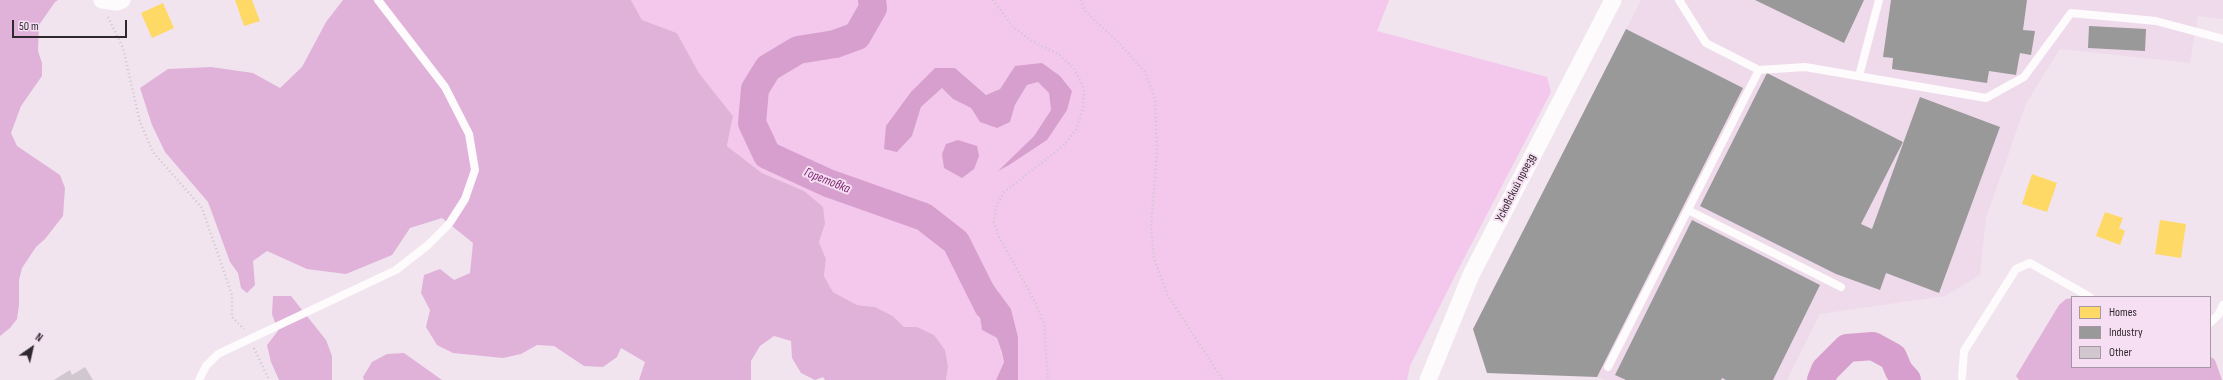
<!DOCTYPE html>
<html>
<head>
<meta charset="utf-8">
<style>
	body { margin:0 }
	#map { position:relative; width:2223px; height:380px; overflow:hidden; background:#f1e4ee; font-family:"Sofia Sans Condensed",sans-serif }
	canvas { display:block }
	.legend { position:absolute; left:2071px; top:296px; width:140px; height:72px; box-sizing:border-box; background:#f6dff2; border:1px solid #a796a4; margin:0; padding:5px 7px; list-style:none; font-size:12px; color:#30282f }
	.legend li { display:flex; align-items:center; gap:8px; height:20px }
	.legend b { width:20px; border:1px solid #a796a4 }
	.north { position:absolute; left:12px; top:328px; width:40px; height:40px; -webkit-text-stroke:3px #f6dff2; paint-order:stroke; rotate:34deg; font-size:11px; font-weight:700; line-height:16px; text-align:center; color:#30282f }
	.north::after { content:''; display:block; margin:auto; width:14px; height:18px; background:#30282f; clip-path:polygon(50% 0,100% 100%,50% 72%,0 100%) }
	.scale { position:absolute; left:12px; top:20px; width:115px; height:18px; box-sizing:border-box; border:2px solid #30282f; border-top:0; padding-left:5px; font-size:12px; line-height:14px; white-space:nowrap; color:#30282f; -webkit-text-stroke:3px #f6dff2; paint-order:stroke }
</style>
</head>
<body>
<div id="map">
<canvas width="2223" height="380"></canvas>
<ul class="legend">
<li><b style="height:11px;background:#ffd966"></b>Homes</li>
<li><b style="height:11px;background:#999"></b>Industry</li>
<li><b style="height:11px;background:#d1c7cf"></b>Other</li>
</ul>
<div class="north">N</div>
<div class="scale">50 m</div>
</div>
<script>
const ctx = document.querySelector('canvas').getContext('2d');
ctx.lineJoin = 'round';
function fill(path, color) {
  ctx.fillStyle = color;
  ctx.fill(path, 'evenodd');
}
function poly(rows) {
  const path = new Path2D();
  for (const r of rows) {
    path.moveTo(r[0], r[1]);
    for (let i = 2; i < r.length; i += 2) path.lineTo(r[i], r[i + 1]);
  }
  return path;
}
function trace(path, color, width, dash) {
  ctx.strokeStyle = color;
  ctx.lineWidth = width;
  ctx.lineCap = dash ? 'butt' : 'round';
  ctx.setLineDash(dash || []);
  ctx.stroke(path);
}
function write(font, color, halo, rows, align = 'center') {
  ctx.font = font + ' "Sofia Sans Condensed",sans-serif';
  ctx.lineWidth = 4;
  ctx.setLineDash([]);
  ctx.textBaseline = 'middle';
  ctx.strokeStyle = halo;
  ctx.fillStyle = color;
  for (const [text, x, y, turn = 0] of rows) {
    ctx.save();
    ctx.translate(x, y);
    ctx.rotate((+turn || 0) * Math.PI / 180);
    ctx.textAlign = isNaN(turn) ? turn : align;
    if (halo) ctx.strokeText(text, 0, 0);
    ctx.fillText(text, 0, 0);
    ctx.restore();
  }
}
fill(poly([
	[1641,0,2223,0,2223,19,2198,16,2190,63,2060,49,2026,104,1986,218,1980,275,1945,296,1820,314,1787,380,1607,380,1596,377,1487,373,1473,329]
]), '#efdaeb');
fill(poly([
	[631,0,1389,0,1377,31,1547,77,1551,92,1460,266,1410,366,1407,380,1018,380,1018,337,1011,309,974,260,974,267,964,281,970,287,979,311,982,330,997,338,1004,362,996,380,946,380,948,367,917,327,904,327,893,316,875,307,857,305,833,292,824,276,826,259,819,242,825,224,804,191,762,173,727,146,733,116,699,73,677,33,642,20],
	[1015,66,1072,91,1047,140,999,170,1034,136,1051,110,1049,93,1038,82,1027,85,1015,105,1010,122,980,122,971,108,953,99,942,88,921,107,912,136,897,152,935,68,955,68,986,95,1000,89]
]), '#f4c7ec');
fill(poly([
	[0,0,58,0,55,2,39,25,38,51,42,63,42,76,21,106,11,133,17,146,60,175,65,188,63,216,45,239,36,247,22,268,19,280,19,305,17,319,10,328,0,336],
	[343,0,631,0,642,20,677,33,699,73,733,116,727,146,762,173,804,191,823,207,825,224,819,242,826,259,824,276,833,292,857,305,875,307,893,316,904,327,917,327,934,335,945,350,948,367,946,380,825,380,823,377,815,380,801,373,792,358,791,341,774,336,760,346,751,361,751,380,639,380,645,362,621,348,617,357,603,367,584,366,554,346,537,345,521,354,503,358,453,353,437,345,426,327,430,310,421,293,424,275,440,269,454,280,470,273,473,243,442,218,410,228,392,255,346,274,307,269,267,251,253,261,255,285,247,293,241,288,238,273,230,262,208,202,165,152,152,125,140,88,168,69,211,67,253,73,280,88,302,67,326,22],
	[273,296,291,296,326,340,332,356,332,380,279,380,271,362,267,345,278,331,272,314],
	[2072,298,2072,367,2210,367,2210,356,2215,360,2222,380,2019,380,2016,376,2059,305,2066,299],
	[404,353,442,380,364,380,363,377,372,362,387,354]
]), '#e0b2d9');
fill(poly([
	[1042,63,1060,76,1072,91,1067,110,1047,140,1009,165,998,171,1034,136,1051,110,1049,93,1038,82,1027,85,1015,105,1010,122,997,128,980,122,971,108,953,99,942,88,921,107,912,136,897,152,884,149,886,126,911,92,935,68,955,68,986,95,1000,89,1015,66],
	[958,140,977,146,979,156,974,169,962,178,944,168,942,154,946,144],
	[974,259,1011,309,1018,337,1018,380,996,380,1004,362,1002,353,997,338,982,330,979,311,970,287,964,281,974,267]
]), '#d69fcd');
fill(poly([
	[235,0,252,0,260,21,244,26],
	[163,3,174,28,152,38,141,13],
	[2032,174,2057,183,2047,212,2022,204],
	[2105,212,2123,218,2119,228,2125,231,2120,245,2096,236],
	[2160,220,2186,224,2181,258,2155,254]
]), '#ffd966');
fill(poly([
	[1755,0,1864,0,1844,43],
	[1891,0,2027,0,2023,30,2035,31,2031,55,2020,53,2016,75,1989,71,1987,83,1892,69,1893,58,1883,57],
	[2089,26,2146,29,2145,51,2088,48],
	[1626,29,1743,88,1597,377,1487,373,1473,329],
	[1767,73,1903,142,1861,224,1872,229,1920,97,2000,127,1939,293,1886,273,1880,290,1836,274,1700,206],
	[1692,220,1820,285,1773,380,1726,380,1722,378,1721,380,1626,380,1615,375]
]), '#999');
trace(poly([
	[872,0,873,8,857,36,835,44,798,50,768,68,755,89,752,123,767,155,828,183,924,217,956,242,988,306],
	[1821,380,1825,370,1847,348,1873,346,1893,357,1899,371,1907,380]
]), '#d69fcd', 28);
fill(poly([
	[85,367,93,380,54,380,70,370,72,375]
]), '#d1c7cf');
trace(poly([
	[993,0,1013,27,1032,41,1058,54,1074,68,1084,89,1083,108,1076,130,1063,146,1004,192,996,207,994,222,998,235,1035,302,1044,324,1048,380],
	[1081,0,1085,11,1117,41,1145,72,1155,99,1157,152,1151,227,1154,258,1168,296,1223,380],
	[108,17,123,48,140,122,153,152,202,208,232,295,232,317,244,329],
	[254,348,269,380]
]), '#ccc7cb', 2.5, [1, 3]);
trace(poly([
	[1759,70,1805,67,1986,98,2024,77,2071,13,2156,21,2223,39],
	[1859,76,1879,0],
	[1688,210,1841,287],
	[2210,323,2218,315,2223,305],
	[1608,367,1759,70,1706,43,1679,0],
	[1962,377,1964,351,2016,269,2030,263,2090,297],
	[199,380,206,366,218,354,396,270,428,245,449,224,465,199,475,170,469,134,445,87,378,0]
]), '#fdfbfc', 8);
trace(poly([
	[102,0,117,2,122,0],
	[1428,380,1471,275,1613,0]
]), '#fdfbfc', 17);
write('12px', '#30282f', '#f6dff2', [
	["Усковский проезд",1516,188,-63]
]);
write('italic 13px', '#7f2a76', '#f6dff2', [
	["Горетовка",827,181,22]
]);
</script>
</body>
</html>
